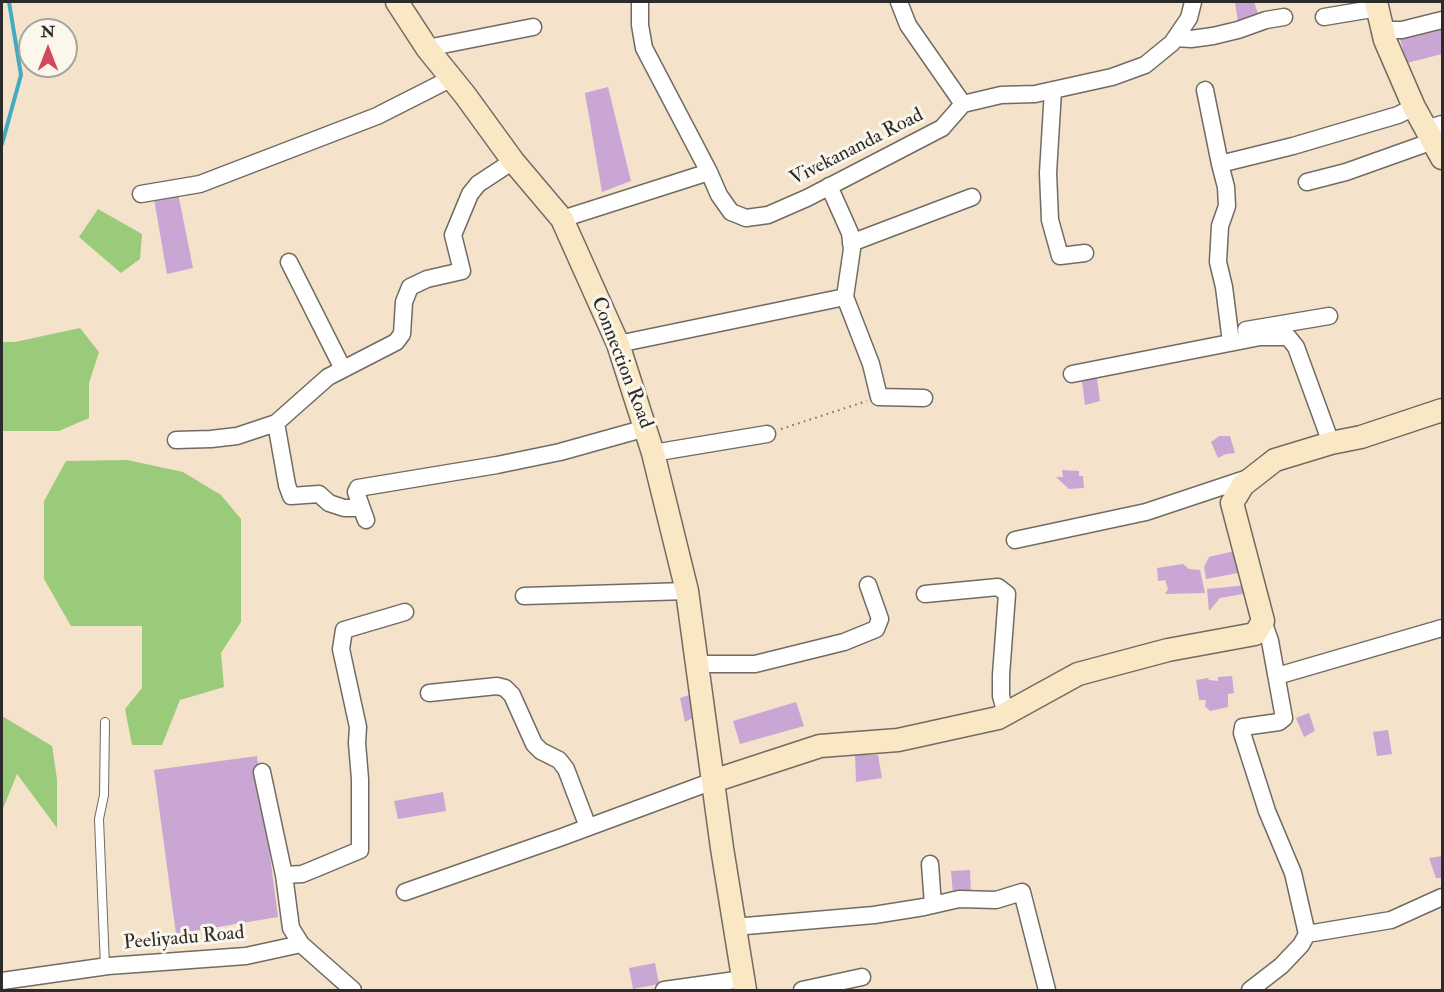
<!DOCTYPE html>
<html>
<head>
<meta charset="utf-8">
<style>
	body { margin:0 }
	#map { position:relative; width:1444px; height:992px; overflow:hidden; background:#f4e3ca; font-family:"IM FELL Double Pica",serif }
	canvas { display:block }
	.frame { position:absolute; inset:0; border:3px solid #2b2b2b; pointer-events:none }
	.north { position:absolute; left:18px; top:18px; width:60px; height:60px; box-sizing:border-box; background:#fbf7ec; border:2px solid #a8a59f; border-radius:50%; rotate:0deg; font-size:16px; font-weight:700; line-height:24px; text-align:center; color:#2b2b2b }
	.north::after { content:''; display:block; margin:auto; width:21px; height:27px; background:#d1495b; clip-path:polygon(50% 0,100% 100%,50% 72%,0 100%) }
</style>
</head>
<body>
<div id="map">
<canvas width="1444" height="992"></canvas>
<div class="frame"></div>
<div class="north">N</div>
</div>
<script>
const ctx = document.querySelector('canvas').getContext('2d');
ctx.lineJoin = 'round';
function fill(path, color) {
  ctx.fillStyle = color;
  ctx.fill(path, 'evenodd');
}
function poly(rows) {
  const path = new Path2D();
  for (const r of rows) {
    path.moveTo(r[0], r[1]);
    for (let i = 2; i < r.length; i += 2) path.lineTo(r[i], r[i + 1]);
  }
  return path;
}
function trace(path, color, width, dash) {
  ctx.strokeStyle = color;
  ctx.lineWidth = width;
  ctx.lineCap = dash ? 'butt' : 'round';
  ctx.setLineDash(dash || []);
  ctx.stroke(path);
}
function write(font, color, halo, rows, align = 'center') {
  ctx.font = font + ' "IM FELL Double Pica",serif';
  ctx.lineWidth = 6;
  ctx.setLineDash([]);
  ctx.textBaseline = 'middle';
  ctx.strokeStyle = halo;
  ctx.fillStyle = color;
  for (const [text, x, y, turn = 0] of rows) {
    ctx.save();
    ctx.translate(x, y);
    ctx.rotate((+turn || 0) * Math.PI / 180);
    ctx.textAlign = isNaN(turn) ? turn : align;
    if (halo) ctx.strokeText(text, 0, 0);
    ctx.fillText(text, 0, 0);
    ctx.restore();
  }
}
fill(poly([
	[98,209,142,234,140,259,121,273,79,237],
	[80,328,99,352,89,383,89,418,59,431,2,431,2,342,15,342],
	[127,460,183,472,221,495,241,519,241,622,221,653,224,687,180,700,162,745,132,745,125,709,142,688,142,626,71,626,44,579,44,501,66,461],
	[2,716,52,746,57,779,57,828,17,774,2,811]
]), '#9acb7a');
trace(poly([
	[2,144,21,75,9,2]
]), '#42abc1', 4);
fill(poly([
	[1235,2,1254,2,1258,13,1238,22],
	[1442,29,1442,54,1407,63,1400,39],
	[608,87,631,181,602,192,585,93],
	[178,193,193,268,167,274,154,199],
	[1096,371,1100,401,1085,405,1081,374],
	[1219,436,1230,436,1235,453,1226,454,1218,458,1211,442],
	[1062,470,1079,471,1079,476,1083,476,1084,488,1069,489,1056,477,1063,477],
	[1239,550,1244,572,1206,579,1204,567,1209,557],
	[1183,564,1189,569,1200,570,1205,593,1165,594,1168,589,1165,580,1158,581,1157,568],
	[1248,585,1252,604,1243,594,1220,598,1209,611,1207,589],
	[1232,676,1234,693,1228,694,1228,707,1210,711,1205,706,1206,700,1199,700,1196,680,1208,678,1209,680,1218,681,1218,677],
	[692,694,696,716,685,722,680,698],
	[796,702,804,726,740,744,733,721],
	[1309,713,1315,731,1304,737,1296,718],
	[1388,730,1392,754,1377,756,1373,732],
	[855,755,878,755,882,778,856,782],
	[257,756,278,917,176,934,154,770],
	[443,792,446,811,398,819,394,801],
	[1442,856,1442,878,1436,878,1429,858],
	[970,870,971,894,953,895,951,871],
	[655,963,659,984,633,989,629,968]
]), '#c9a6d4');
const lane = poly([
	[105,722,104,795,99,819,105,967]
]);
const street = poly([
	[640,2,640,25,644,48,709,172],
	[899,2,908,25,963,104],
	[1324,17,1378,8],
	[1382,30,1402,30,1442,20],
	[1176,38,1191,39,1213,36,1238,30,1266,20,1284,17],
	[427,48,533,27],
	[1053,90,1048,173,1050,220,1060,256,1085,253],
	[1205,90,1220,164,1293,146,1398,115,1414,107],
	[1426,129,1442,124],
	[1220,164,1226,187,1227,206,1220,226,1218,262,1224,287,1231,342],
	[1307,182,1346,172,1433,141],
	[829,186,850,233,852,249,845,297,871,364,879,397,924,398],
	[141,194,200,184,377,116,452,78],
	[562,219,709,172,719,195,731,212,746,218,768,215,807,198,942,128,963,104,1001,95,1035,94,1112,77,1145,65,1172,43,1189,18,1193,2],
	[851,243,972,197],
	[289,262,343,369],
	[1246,330,1329,316],
	[618,344,845,297],
	[1072,374,1260,337,1288,337,1296,347,1331,443],
	[276,423,287,485,291,496,319,494,329,503,344,508,361,508],
	[176,440,211,439,237,436,276,423,328,377,396,342,402,334,404,302,410,287,427,279,462,271,453,235,470,194,478,184,513,161],
	[653,453,767,434],
	[366,520,356,492,358,488,497,465,560,452,646,428],
	[1015,540,1146,512,1251,477],
	[925,594,998,587,1007,594,1001,675,1001,696,1006,714],
	[524,596,687,591],
	[698,664,755,664,844,642,876,629,880,619,868,585],
	[1277,676,1442,628],
	[429,693,497,686,505,688,512,695,534,744,541,751,559,760,566,769,588,827],
	[262,772,284,875],
	[930,864,933,905],
	[405,892,562,837,713,781],
	[734,927,874,915,924,907,959,899,996,900,1022,892,1047,990],
	[1307,934,1391,920,1442,897],
	[301,944,291,928,284,875,302,874,312,870,360,850,360,779,357,743,358,727,341,649,344,630,405,612],
	[2,981,108,966,246,956,301,944,353,990],
	[664,990,743,979],
	[802,990,862,977],
	[1250,990,1281,966,1301,945,1307,934,1293,873,1267,811,1242,733,1243,727,1279,722,1284,718,1270,641,1263,621]
]);
const secondary = poly([
	[397,2,427,48,465,95,513,161,562,219,618,344,653,453,687,591,722,848,745,990],
	[1376,2,1385,40,1414,107,1442,158],
	[713,781,820,746,898,740,998,718,1078,674,1168,650,1255,634,1263,621,1232,503,1243,485,1275,460,1331,443,1361,437,1442,410]
]);
trace(lane, '#716b63', 10);
trace(street, '#716b63', 19);
trace(secondary, '#716b63', 25);
trace(poly([
	[781,429,867,401]
]), '#716b63', 2, [1.5, 4.5]);
trace(lane, '#fff', 8);
trace(street, '#fff', 16);
trace(secondary, '#fae7c3', 22);
write('20px', '#2b2b2b', '#fbf7ec', [
	["Vivekananda Road",857,148,-27],
	["Connection Road",621,363,69],
	["Peeliyadu Road",184,939,-5]
]);
</script>
</body>
</html>
